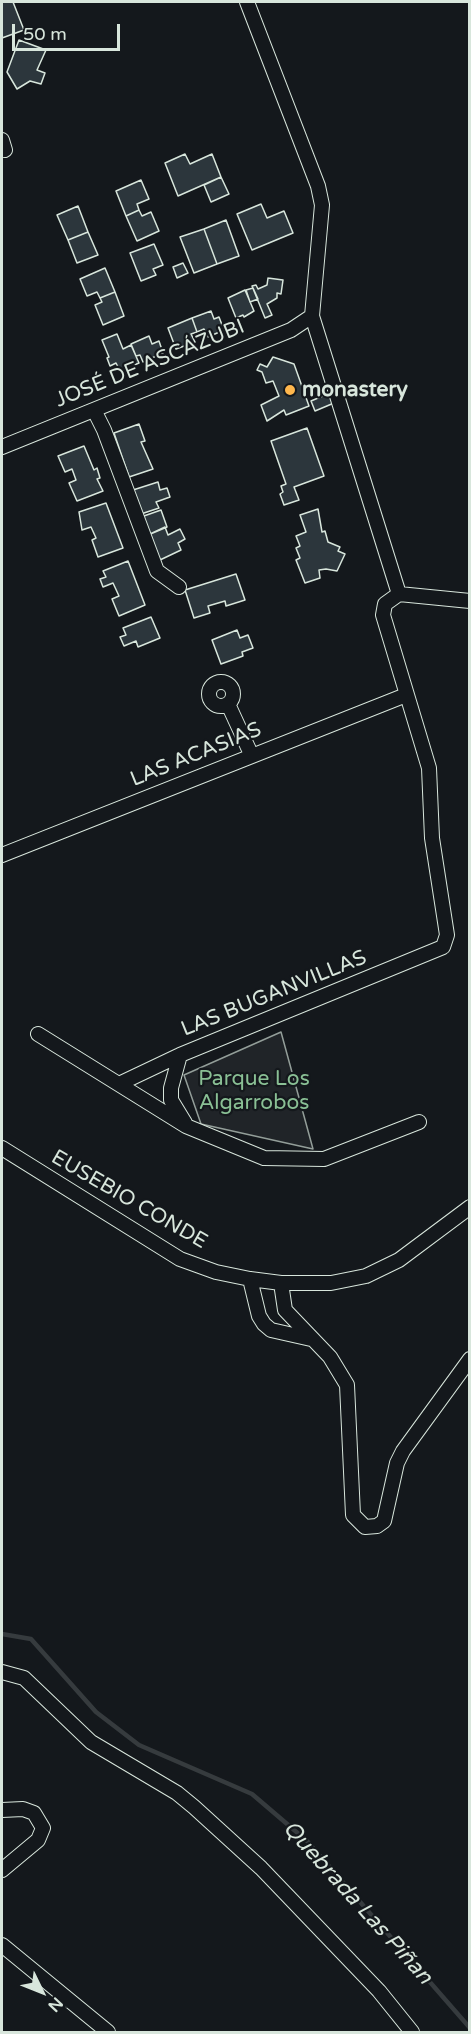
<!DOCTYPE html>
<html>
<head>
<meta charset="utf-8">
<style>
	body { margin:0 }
	#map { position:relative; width:471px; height:2034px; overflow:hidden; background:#14181c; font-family:"Varela Round",sans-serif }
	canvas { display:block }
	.frame { position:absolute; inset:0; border:3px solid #d8e6dc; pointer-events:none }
	.north { position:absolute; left:12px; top:1962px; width:60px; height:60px; -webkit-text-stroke:4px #14181c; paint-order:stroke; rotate:133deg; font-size:16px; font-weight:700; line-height:24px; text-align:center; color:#d8e6dc }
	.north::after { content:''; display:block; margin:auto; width:21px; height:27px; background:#d8e6dc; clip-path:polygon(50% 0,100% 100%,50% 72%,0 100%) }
	.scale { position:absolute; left:12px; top:24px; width:108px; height:27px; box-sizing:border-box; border:3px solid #d8e6dc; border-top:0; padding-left:8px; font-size:18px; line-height:21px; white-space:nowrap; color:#d8e6dc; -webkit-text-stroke:4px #14181c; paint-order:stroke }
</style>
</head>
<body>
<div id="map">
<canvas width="471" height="2034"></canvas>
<div class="frame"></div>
<div class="north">N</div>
<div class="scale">50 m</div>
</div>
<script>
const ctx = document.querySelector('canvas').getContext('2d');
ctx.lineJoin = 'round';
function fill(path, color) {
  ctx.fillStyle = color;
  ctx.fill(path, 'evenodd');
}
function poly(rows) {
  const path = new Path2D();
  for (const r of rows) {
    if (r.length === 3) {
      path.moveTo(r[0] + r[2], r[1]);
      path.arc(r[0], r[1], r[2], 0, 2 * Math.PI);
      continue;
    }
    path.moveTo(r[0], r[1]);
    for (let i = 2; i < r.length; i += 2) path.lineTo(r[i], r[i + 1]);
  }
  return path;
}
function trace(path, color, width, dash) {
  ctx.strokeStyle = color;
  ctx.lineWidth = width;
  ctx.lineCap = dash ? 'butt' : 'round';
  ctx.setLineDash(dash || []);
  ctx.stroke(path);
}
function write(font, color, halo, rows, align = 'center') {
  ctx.font = font + ' "Varela Round",sans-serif';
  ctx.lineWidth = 4.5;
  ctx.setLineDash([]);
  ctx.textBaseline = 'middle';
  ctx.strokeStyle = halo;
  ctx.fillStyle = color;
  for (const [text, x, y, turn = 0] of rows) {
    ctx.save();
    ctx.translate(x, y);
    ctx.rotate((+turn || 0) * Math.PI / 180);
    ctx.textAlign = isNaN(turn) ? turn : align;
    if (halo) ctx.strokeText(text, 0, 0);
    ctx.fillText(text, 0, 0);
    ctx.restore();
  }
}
const green = poly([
	[281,1032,313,1149,201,1124,184,1075,281,1032]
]);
fill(green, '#202428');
trace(green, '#939e99', 1.5);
trace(poly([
	[2,1634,31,1639,96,1712,139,1745,252,1794,307,1841,470,2028]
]), '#363b3e', 4.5);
const building = poly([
	[2,2,13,2,24,30,2,38,2,2],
	[19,40,46,50,37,70,45,73,41,84,30,81,17,89,7,72,19,40],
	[185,154,190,164,212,154,221,177,178,196,165,163,185,154],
	[221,177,229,194,211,202,204,185,221,177],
	[141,180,149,199,137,204,139,210,126,216,116,191,141,180],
	[261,204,267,218,284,211,293,233,252,250,237,214,261,204],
	[78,206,88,232,68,240,57,215,78,206],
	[139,210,142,216,151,212,159,231,137,241,126,216,139,210],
	[226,220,239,256,217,264,204,229,226,220],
	[204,229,217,264,194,273,180,237,204,229],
	[88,232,98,255,77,263,68,240,88,232],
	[154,244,163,265,153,269,156,275,141,281,130,253,154,244],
	[183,263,188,273,177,278,173,267,183,263],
	[105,268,115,292,100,298,97,292,87,296,80,279,105,268],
	[268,278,283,280,281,294,277,293,277,298,267,304,272,315,265,318,252,286,256,285,258,289,267,285,268,278],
	[253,288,258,299,250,302,246,290,253,288],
	[245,290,254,311,244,317,243,315,236,318,228,298,245,290],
	[115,292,124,316,103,325,95,305,102,302,100,298,115,292],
	[211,311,214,319,219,317,224,330,208,337,204,329,197,332,192,318,211,311],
	[192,318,197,332,191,334,195,342,176,349,168,328,192,318],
	[117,334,123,349,131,345,139,363,120,371,116,363,110,366,107,358,109,357,102,340,117,334],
	[149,336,152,344,159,341,163,353,143,362,140,355,136,356,131,344,149,336],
	[273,357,294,364,309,406,286,415,284,410,267,421,261,405,279,396,273,381,266,383,262,372,257,370,260,364,267,367,273,357],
	[330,393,334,403,315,411,311,401,330,393],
	[139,424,145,441,141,442,153,469,129,477,114,433,139,424],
	[307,428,324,476,294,487,299,500,284,505,280,494,283,492,281,486,286,484,271,441,307,428],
	[84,446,94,470,97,468,100,478,97,479,103,491,77,501,69,483,76,480,72,469,65,472,58,456,84,446],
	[158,482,160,490,167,488,170,497,156,502,159,508,141,514,133,490,158,482],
	[106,503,123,548,98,557,92,540,96,538,91,527,82,530,79,512,106,503],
	[318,509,322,532,325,531,328,542,340,547,338,551,345,554,337,571,326,569,319,570,320,578,305,583,296,560,300,558,296,548,300,546,296,536,306,532,300,515,318,509],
	[161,510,167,527,148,535,141,517,161,510],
	[165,527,168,535,180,529,185,539,178,543,181,550,160,560,148,535,165,527],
	[128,561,145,605,119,616,112,599,119,596,113,583,103,587,100,579,106,577,103,571,128,561],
	[236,574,245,600,226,606,225,601,208,606,210,613,194,618,185,590,236,574],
	[151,617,160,638,138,647,136,641,124,646,120,637,126,635,123,628,151,617],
	[237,630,240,638,248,635,253,648,242,652,243,656,221,664,212,640,237,630]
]);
fill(building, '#2c363c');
trace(building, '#d8e6dc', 1.5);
const street = poly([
	[247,2,318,186,322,205,312,316,399,594],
	[2,140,5,150],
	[94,410,104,430,157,571,179,587],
	[2,447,291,330,312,316],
	[399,594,470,601],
	[221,694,12],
	[228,704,251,754],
	[2,855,406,695],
	[38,1034,186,1126,264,1158,324,1159,419,1122],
	[180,1055,171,1088,171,1100,185,1123],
	[121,1083,180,1055,443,947,447,935,432,838,429,768,383,615,385,604,399,594],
	[2,1148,180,1259,216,1272,250,1279,281,1283,331,1283,366,1276,399,1260,470,1207],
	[250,1279,259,1316,264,1324,271,1330,311,1339],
	[281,1283,285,1310,330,1357,347,1385,353,1515,365,1527,377,1526,384,1521,397,1463,403,1451,470,1359],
	[2,1672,24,1678,91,1742,177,1793,194,1807,261,1868,379,1991,412,2032],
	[2,1810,23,1809,34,1813,43,1828,38,1840,2,1870],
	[2,1945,108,2032]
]);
trace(street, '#d8e6dc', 16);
trace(street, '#14181c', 14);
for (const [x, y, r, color] of [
	[290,390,6,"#ffb74d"]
]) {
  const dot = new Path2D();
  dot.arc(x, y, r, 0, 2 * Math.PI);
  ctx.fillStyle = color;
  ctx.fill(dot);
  trace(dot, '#14181c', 2);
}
write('21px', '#d8e6dc', '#14181c', [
	["JOSÉ DE ASCÁZUBI",150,364,-22],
	["LAS ACASIAS",196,755,-22],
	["LAS BUGANVILLAS",274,994,-22],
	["EUSEBIO CONDE",129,1200,30]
]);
write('bold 21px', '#d8e6dc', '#14181c', [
	["monastery",302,390]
], 'left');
write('21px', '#8ac095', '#14181c', [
	["Parque Los",254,1079],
	["Algarrobos",254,1103]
]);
write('italic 22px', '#d8e6dc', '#14181c', [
	["Quebrada Las Piñan",357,1903,48]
]);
</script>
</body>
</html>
